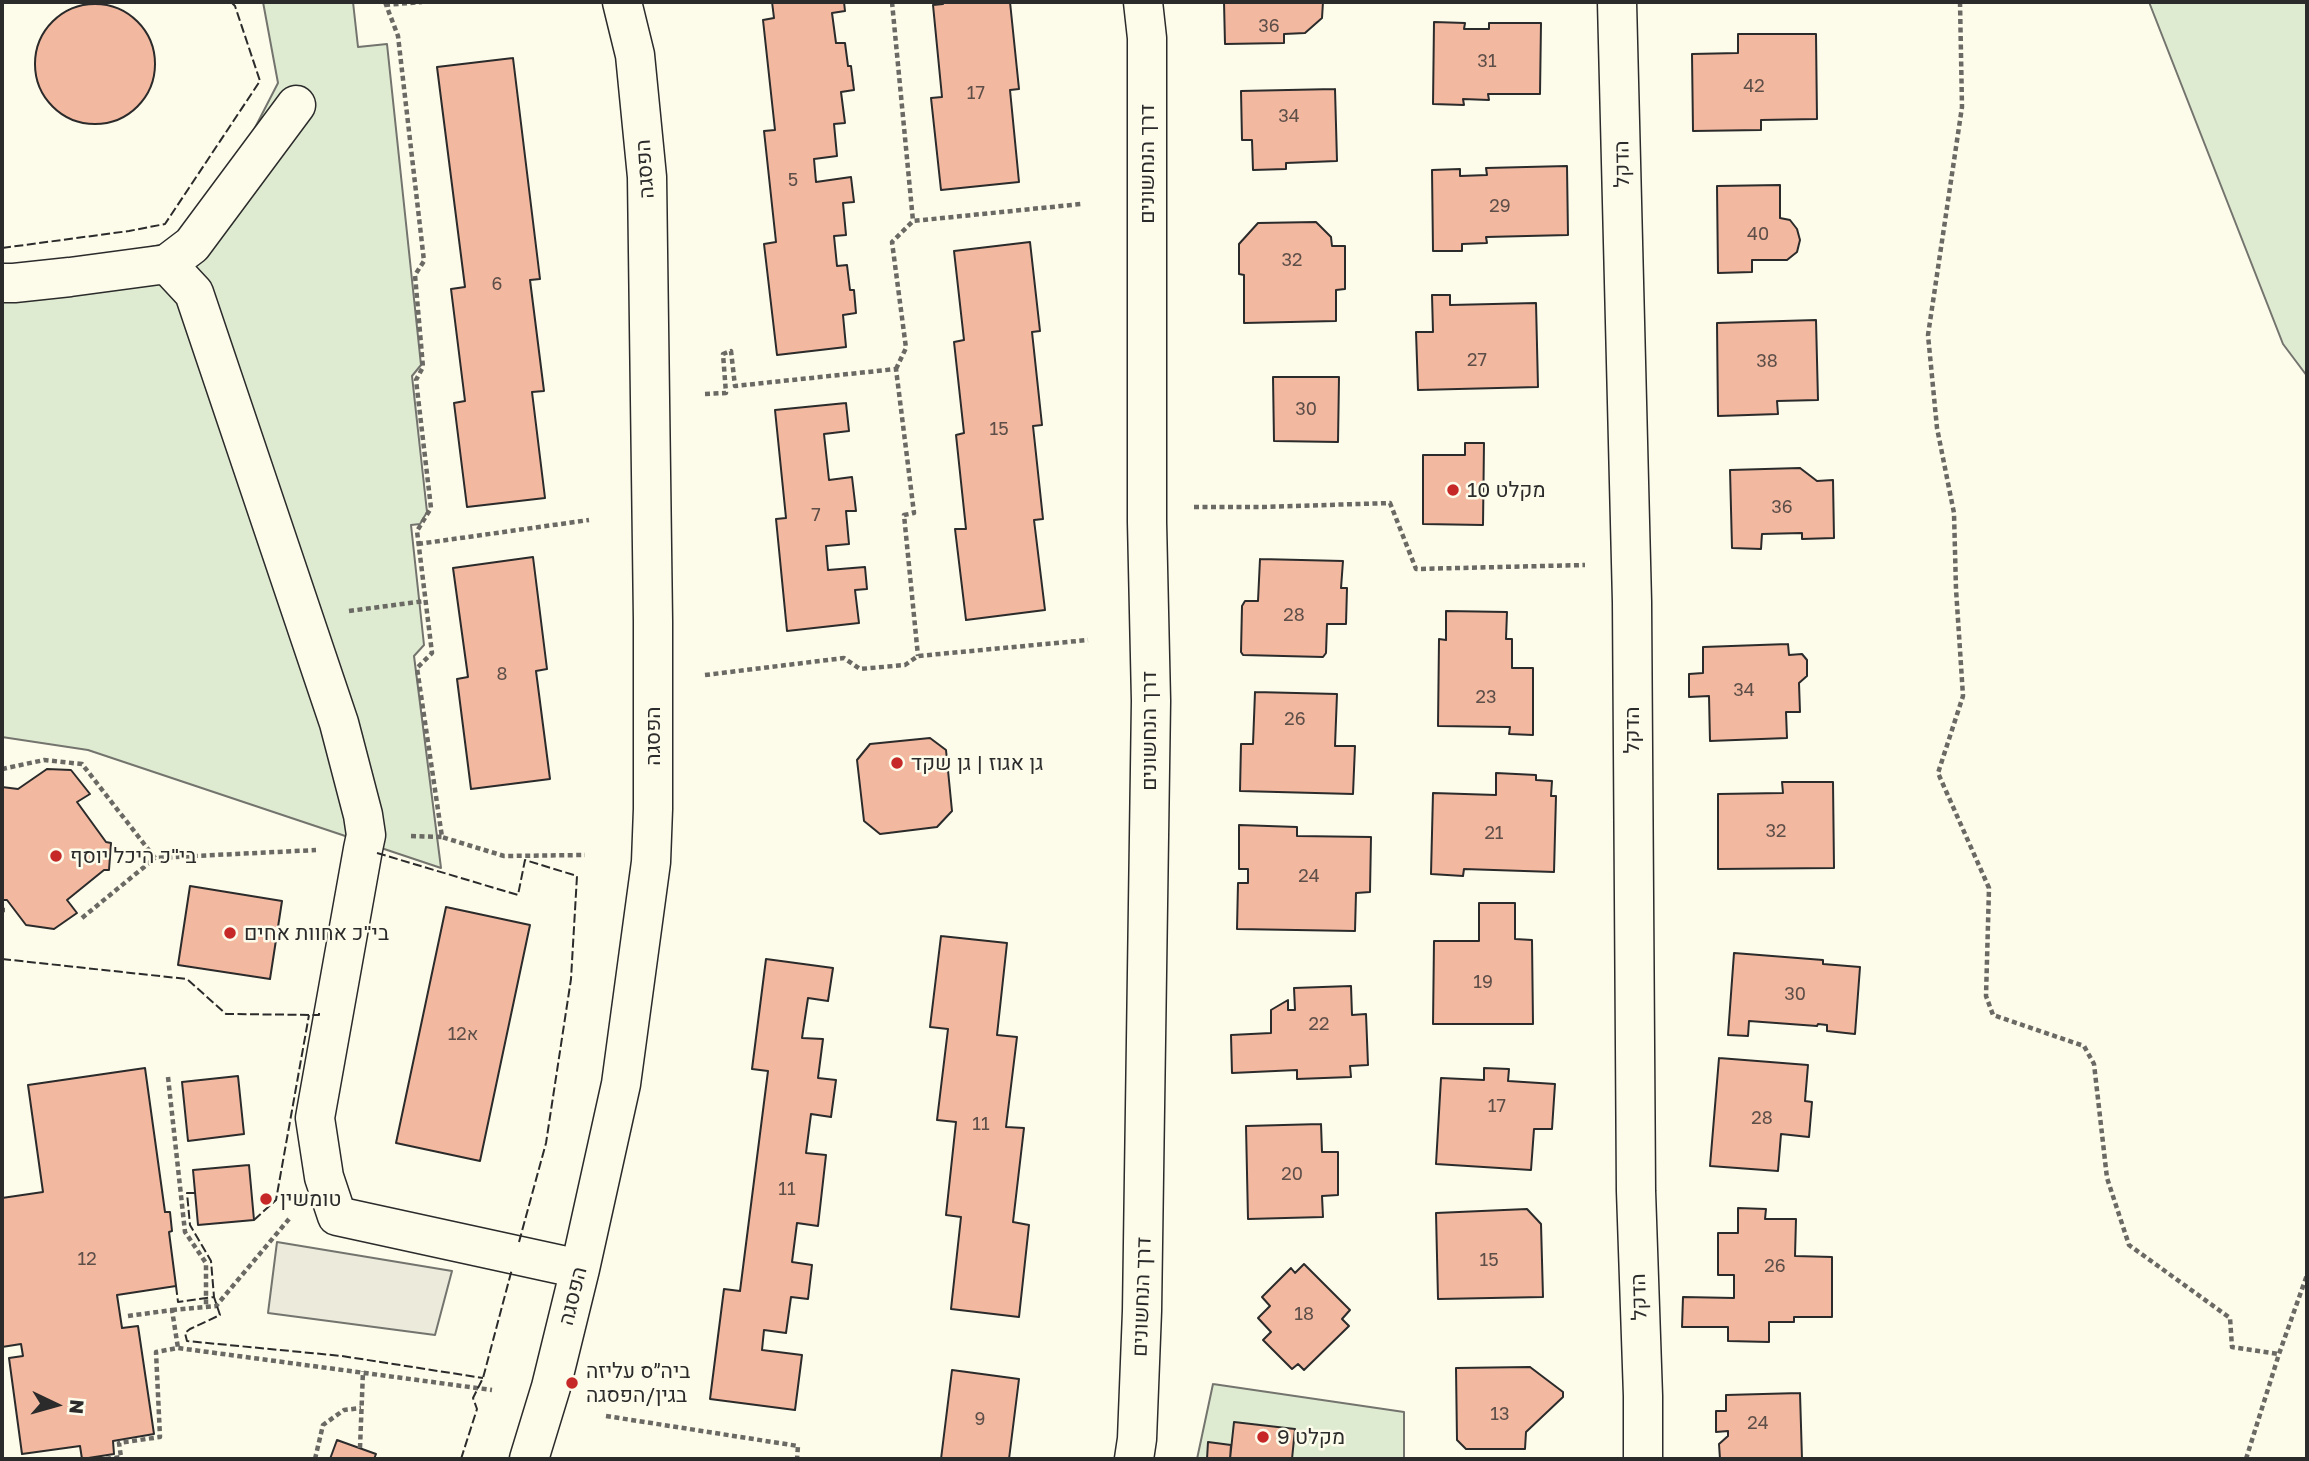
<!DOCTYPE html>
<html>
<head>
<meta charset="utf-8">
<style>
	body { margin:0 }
	#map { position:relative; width:2309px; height:1461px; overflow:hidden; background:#fdfbea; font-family:"Golos Text",sans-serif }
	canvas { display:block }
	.frame { position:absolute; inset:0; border:4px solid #2b2b2b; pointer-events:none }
	.north { position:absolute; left:21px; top:1370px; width:70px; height:70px; -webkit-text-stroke:5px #fdfbea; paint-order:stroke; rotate:95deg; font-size:19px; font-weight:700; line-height:28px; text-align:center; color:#2b2b2b }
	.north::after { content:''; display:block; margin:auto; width:24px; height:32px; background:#2b2b2b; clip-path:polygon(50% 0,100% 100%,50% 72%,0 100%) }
</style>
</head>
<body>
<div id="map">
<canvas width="2309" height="1461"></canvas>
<div class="frame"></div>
<div class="north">N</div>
</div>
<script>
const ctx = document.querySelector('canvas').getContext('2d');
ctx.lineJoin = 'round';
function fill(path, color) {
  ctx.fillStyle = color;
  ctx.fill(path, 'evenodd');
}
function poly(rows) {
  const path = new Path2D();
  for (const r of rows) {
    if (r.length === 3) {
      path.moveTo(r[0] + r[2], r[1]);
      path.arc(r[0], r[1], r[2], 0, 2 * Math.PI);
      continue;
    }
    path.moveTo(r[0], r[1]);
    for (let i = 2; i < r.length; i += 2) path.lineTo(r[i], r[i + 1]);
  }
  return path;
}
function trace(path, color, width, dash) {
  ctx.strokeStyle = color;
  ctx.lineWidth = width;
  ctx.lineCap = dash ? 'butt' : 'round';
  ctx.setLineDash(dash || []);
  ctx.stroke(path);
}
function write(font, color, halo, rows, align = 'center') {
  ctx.font = font + ' "Golos Text",Heebo,sans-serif';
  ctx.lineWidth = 5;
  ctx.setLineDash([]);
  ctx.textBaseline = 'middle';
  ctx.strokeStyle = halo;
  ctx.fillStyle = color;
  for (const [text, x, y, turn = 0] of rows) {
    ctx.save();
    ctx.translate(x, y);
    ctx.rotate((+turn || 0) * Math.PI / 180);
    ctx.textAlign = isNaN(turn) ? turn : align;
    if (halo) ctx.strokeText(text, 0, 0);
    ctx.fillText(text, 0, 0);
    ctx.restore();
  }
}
const green = poly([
	[263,2,353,2,358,47,387,44,421,365,412,376,427,512,420,524,411,525,424,645,414,656,441,868,88,750,2,737,2,275,45,270,174,242,243,151,278,83,263,2],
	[2149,2,2307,2,2307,376,2283,344,2149,2],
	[1213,1384,1404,1412,1404,1459,1197,1459,1213,1384]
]);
fill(green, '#deebd1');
trace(green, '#74746e', 2);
const parking = poly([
	[277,1242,452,1271,435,1335,268,1313,277,1242]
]);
fill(parking, '#eceadb');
trace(parking, '#74746e', 2);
const building = poly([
	[772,2,844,2,845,11,832,13,836,43,845,43,848,66,851,66,854,90,841,92,845,123,834,124,837,156,814,159,816,182,851,177,854,202,843,203,846,235,834,236,837,266,847,265,850,290,854,290,856,313,843,315,846,347,777,355,764,244,776,242,764,131,775,130,763,20,774,18,772,2],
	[943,2,1010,2,1019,89,1010,90,1019,182,941,190,931,98,942,97,933,5,943,4,943,2],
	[1224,2,1323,2,1322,18,1305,33,1284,34,1284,43,1225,44,1224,2],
	[95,64,60],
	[1434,22,1465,23,1464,29,1489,29,1489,23,1541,23,1540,94,1488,94,1489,100,1463,99,1464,105,1433,104,1434,22],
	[1738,34,1816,34,1817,119,1761,120,1761,130,1693,131,1692,54,1738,53,1738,34],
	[513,58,540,279,530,280,544,391,532,392,545,498,467,507,454,403,465,401,451,289,465,287,437,67,513,58],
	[1335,89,1337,161,1286,163,1286,169,1253,170,1252,140,1242,140,1241,91,1335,89],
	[1567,166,1568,235,1486,237,1487,243,1462,244,1462,251,1433,251,1432,170,1460,169,1460,176,1487,175,1486,168,1567,166],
	[1780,185,1780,218,1790,220,1797,229,1800,240,1797,252,1787,260,1752,260,1752,272,1718,273,1717,186,1780,185],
	[1316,222,1331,237,1332,246,1345,246,1345,289,1336,290,1336,321,1244,323,1244,275,1239,274,1239,244,1258,223,1316,222],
	[1030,242,1040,331,1032,332,1042,425,1033,426,1043,519,1034,520,1045,610,966,620,955,529,966,529,956,435,964,433,954,342,964,340,954,251,1030,242],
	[1432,295,1450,295,1450,305,1536,303,1538,387,1418,390,1416,332,1433,332,1432,295],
	[1816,320,1818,400,1777,401,1778,414,1718,416,1717,323,1816,320],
	[1273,377,1339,377,1338,442,1274,441,1273,377],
	[846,403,849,431,824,434,829,480,852,477,856,511,846,511,849,544,826,546,828,570,865,567,867,589,855,590,859,623,787,631,776,519,786,518,775,410,846,403],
	[1465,443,1484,443,1483,525,1423,524,1423,455,1465,455,1465,443],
	[1800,468,1817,481,1833,480,1834,538,1802,539,1802,533,1762,534,1761,549,1732,548,1730,470,1800,468],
	[533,557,547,669,536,671,550,779,471,789,457,679,468,677,453,568,533,557],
	[1260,559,1343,561,1341,588,1347,588,1346,624,1327,624,1326,653,1323,657,1243,655,1241,652,1242,606,1245,601,1258,601,1260,559],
	[1446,611,1507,612,1506,639,1512,639,1512,668,1533,668,1533,735,1509,734,1510,727,1438,726,1439,639,1446,640,1446,611],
	[1788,644,1789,655,1802,654,1807,660,1807,676,1799,683,1800,712,1786,712,1787,738,1710,741,1709,696,1689,697,1689,674,1703,673,1703,647,1788,644],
	[1255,692,1337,694,1335,746,1355,746,1353,794,1240,791,1241,744,1253,744,1255,692],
	[930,738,946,750,952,811,937,827,880,834,864,821,857,760,870,744,930,738],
	[47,769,71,770,90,794,77,802,106,842,111,843,109,870,104,870,67,900,77,913,54,929,26,925,7,900,2,900,2,787,18,789,47,769],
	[1496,773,1536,775,1536,780,1552,781,1551,796,1556,796,1554,872,1464,869,1463,876,1431,874,1433,793,1496,795,1496,773],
	[1782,782,1833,782,1834,868,1718,869,1718,794,1783,793,1782,782],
	[1239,825,1297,827,1297,836,1371,837,1370,892,1356,893,1355,931,1237,929,1238,883,1248,883,1248,869,1239,869,1239,825],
	[190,886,282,901,270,979,178,965,190,886],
	[1479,903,1515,903,1515,939,1532,940,1533,1024,1433,1024,1434,941,1479,941,1479,903],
	[446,907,530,925,480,1161,396,1143,446,907],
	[941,936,1007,943,997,1035,1017,1037,1006,1127,1024,1128,1013,1222,1029,1225,1019,1317,951,1309,961,1217,946,1215,956,1122,937,1120,948,1029,930,1027,941,936],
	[1734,953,1823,960,1823,964,1860,967,1855,1034,1827,1031,1827,1025,1818,1024,1817,1026,1749,1021,1748,1036,1728,1035,1734,953],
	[766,959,833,968,828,1001,808,998,802,1038,823,1039,818,1078,836,1080,831,1117,811,1114,806,1153,826,1155,818,1226,797,1223,792,1262,812,1265,808,1299,791,1297,786,1333,764,1330,762,1350,802,1355,795,1410,710,1399,724,1289,740,1291,768,1071,752,1069,766,959],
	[1351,986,1352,1015,1366,1014,1368,1065,1350,1066,1351,1077,1297,1079,1297,1070,1232,1073,1231,1035,1271,1033,1271,1010,1288,1000,1288,1010,1295,1010,1294,988,1351,986],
	[1719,1058,1808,1065,1805,1101,1812,1102,1809,1137,1781,1134,1778,1171,1710,1166,1719,1058],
	[145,1068,165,1212,170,1212,172,1231,169,1232,176,1286,117,1295,122,1328,138,1326,154,1434,113,1441,114,1454,82,1459,80,1446,22,1454,9,1358,23,1356,21,1344,2,1347,2,1198,43,1192,28,1085,145,1068],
	[1484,1068,1509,1069,1508,1081,1555,1084,1552,1129,1534,1129,1531,1170,1436,1164,1441,1078,1484,1080,1484,1068],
	[238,1076,244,1134,188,1141,182,1082,238,1076],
	[1321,1124,1322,1152,1338,1152,1338,1195,1322,1196,1323,1217,1248,1219,1246,1126,1321,1124],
	[249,1165,254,1220,198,1225,193,1170,249,1165],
	[1738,1208,1766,1209,1765,1219,1796,1219,1795,1256,1832,1257,1832,1317,1794,1317,1794,1322,1769,1322,1769,1342,1728,1341,1728,1327,1682,1327,1683,1297,1734,1298,1734,1275,1718,1275,1718,1233,1738,1233,1738,1208],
	[1527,1209,1541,1224,1543,1297,1438,1299,1436,1213,1527,1209],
	[1304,1264,1350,1310,1342,1319,1349,1326,1304,1370,1298,1364,1292,1369,1263,1340,1271,1332,1258,1318,1270,1306,1262,1297,1291,1268,1295,1273,1304,1264],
	[1530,1367,1563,1392,1563,1397,1526,1432,1525,1449,1466,1449,1457,1440,1456,1368,1530,1367],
	[952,1370,1019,1379,1009,1459,941,1459,952,1370],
	[1800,1393,1802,1459,1720,1459,1719,1444,1728,1436,1728,1431,1716,1432,1716,1411,1726,1411,1726,1395,1800,1393],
	[1234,1422,1295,1429,1292,1459,1230,1459,1234,1422],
	[337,1440,376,1454,374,1459,330,1459,337,1440],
	[1208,1442,1231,1445,1230,1459,1207,1459,1208,1442]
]);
fill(building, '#f2b8a0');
trace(building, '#2b2b2b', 2);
const minor = poly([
	[1617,2,1632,602,1636,1191,1643,1396,1643,1459],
	[167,264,194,293,339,723,363,815,366,835,363,849,315,1118,324,1177,337,1216,580,1269],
	[2,283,14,283,70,277,167,264,192,245,296,105],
	[529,1459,551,1387,580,1269,621,1084,651,862,653,809,653,621,647,177,635,55,622,2],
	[1134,1459,1137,1439,1142,1311,1151,701,1147,522,1147,38,1143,2]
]);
trace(minor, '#2b2b2b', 41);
trace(poly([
	[385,2,398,36,424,261,415,275,423,367,416,380,431,508,417,531,432,653,417,668,442,837,504,856,585,855],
	[892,2,913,221],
	[1960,2,1962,107,1928,335,1937,428,1954,513,1956,589,1963,696,1938,773,1989,888,1986,996,1993,1015,2084,1046,2094,1064,2107,1178,2129,1245,2230,1318,2232,1347,2279,1354],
	[385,5,422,2],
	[896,369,906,348,892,242,913,221,1081,204],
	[705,394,726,393,723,354,731,351,735,386,896,369,914,513,904,515,918,656],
	[1194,507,1263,507,1390,503,1416,569,1585,565],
	[418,544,589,520],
	[349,611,425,601],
	[705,675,844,658,860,669,905,665,918,656,1088,640],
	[2,769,44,760,82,764,155,858,316,850],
	[411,836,442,837],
	[2,910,5,910],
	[82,918,155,858],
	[168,1077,185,1232,206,1263,206,1306],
	[172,1310,216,1306,289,1219],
	[128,1316,172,1310,178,1348],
	[606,1416,798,1446,797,1459],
	[360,1448,363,1371],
	[106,1459,121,1457,119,1443,160,1437,156,1352,178,1348,492,1390],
	[315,1459,323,1425,344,1410,361,1408],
	[2246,1459,2279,1354,2307,1275]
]), '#6a6964', 4.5, [5, 3.5]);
trace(minor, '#fdfbea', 38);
trace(poly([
	[2,248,129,231,165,224,260,81,235,6,231,2],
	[377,853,518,895,525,860,577,876,571,979,546,1143,519,1242],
	[2,959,187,979,226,1014,319,1015,319,1013],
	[195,1193,187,1193,190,1225,211,1261,214,1297],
	[254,1220,276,1200,309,1015],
	[176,1286,178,1302,214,1297,220,1315,190,1329,185,1333,187,1341,342,1356,483,1378],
	[461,1459,477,1409,473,1398,483,1378,512,1269]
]), '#2b2b2b', 2, [9, 3.5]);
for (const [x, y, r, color] of [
	[1453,490,7,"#c62828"],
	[897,763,7,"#c62828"],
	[56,856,7,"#c62828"],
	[230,933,7,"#c62828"],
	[266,1199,7,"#c62828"],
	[572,1383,7,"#c62828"],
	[1263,1437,7,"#c62828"]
]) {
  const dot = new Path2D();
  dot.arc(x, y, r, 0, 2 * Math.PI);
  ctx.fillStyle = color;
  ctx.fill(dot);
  trace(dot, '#fdfbea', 2.5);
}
write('18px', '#5d4e48', null, [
	["36",1269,26],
	["31",1487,61],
	["42",1754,86],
	["17",976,93],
	["34",1289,116],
	["5",793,180],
	["29",1500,206],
	["40",1758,234],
	["32",1292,260],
	["6",497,284],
	["27",1477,360],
	["38",1767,361],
	["30",1306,409],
	["15",999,429],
	["36",1782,507],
	["7",816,515],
	["28",1294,615],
	["8",502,674],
	["34",1744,690],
	["23",1486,697],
	["26",1295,719],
	["32",1776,831],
	["21",1494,833],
	["24",1309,876],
	["19",1483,982],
	["30",1795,994],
	["22",1319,1024],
	["12א",463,1034],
	["17",1497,1106],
	["28",1762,1118],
	["11",981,1124],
	["20",1292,1174],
	["11",787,1189],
	["12",87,1259],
	["15",1489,1260],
	["26",1775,1266],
	["18",1304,1314],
	["13",1500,1414],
	["9",980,1419],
	["24",1758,1423]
]);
write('21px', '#2b2b2b', '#fdfbea', [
	["דרך הנחשונים",1147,164,-90],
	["הדקל",1622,164,-91],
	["הפסגה",645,169,-94],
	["הדקל",1632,730,-90],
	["דרך הנחשונים",1149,731,-90],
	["הפסגה",653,736,-90],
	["הפסגה",573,1296,-76],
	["דרך הנחשונים",1142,1297,-88],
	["הדקל",1639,1297,-92]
]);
write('21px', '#2b2b2b', '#fdfbea', [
	["מקלט 10",1467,490],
	["גן אגוז | גן שקד",911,763],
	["בי\"כ היכל יוסף",70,856],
	["בי\"כ אחוות אחים",244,933],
	["טומשין",280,1199],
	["ביה״ס עליזה",586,1371],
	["בגין/הפסגה",586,1395],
	["מקלט 9",1277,1437]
], 'left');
</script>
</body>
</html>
